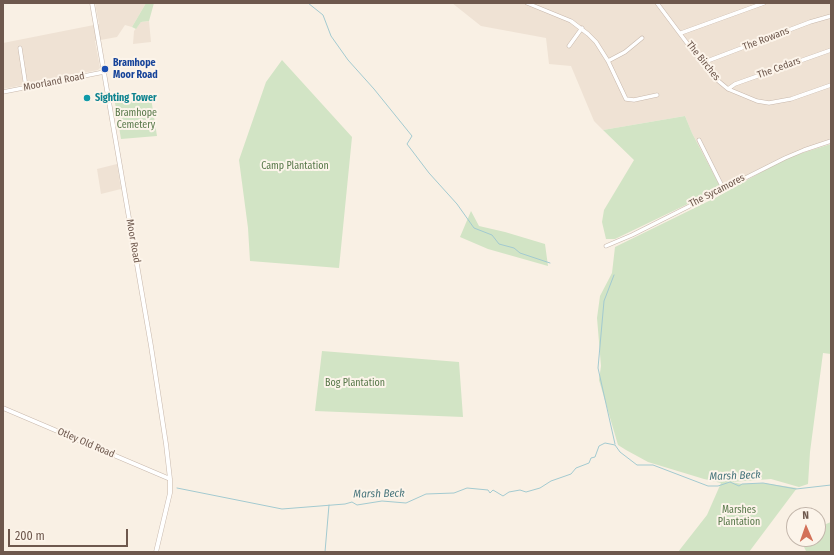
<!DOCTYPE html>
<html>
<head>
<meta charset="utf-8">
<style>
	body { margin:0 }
	#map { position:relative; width:834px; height:555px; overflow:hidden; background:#f9f0e4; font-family:"Fira Sans Condensed",sans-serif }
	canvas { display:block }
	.frame { position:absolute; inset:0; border:4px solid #6e584d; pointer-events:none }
	.north { position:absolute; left:786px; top:507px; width:40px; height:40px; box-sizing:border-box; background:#fcf4ea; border:1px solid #c3b6ab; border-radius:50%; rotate:358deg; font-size:11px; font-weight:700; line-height:16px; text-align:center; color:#6e584d }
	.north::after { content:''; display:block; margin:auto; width:14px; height:18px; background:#d37159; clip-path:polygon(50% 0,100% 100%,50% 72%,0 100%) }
	.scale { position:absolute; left:8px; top:529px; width:120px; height:18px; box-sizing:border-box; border:2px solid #6e584d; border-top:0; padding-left:5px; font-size:12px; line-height:14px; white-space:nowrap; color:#6e584d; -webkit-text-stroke:3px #fcf4ea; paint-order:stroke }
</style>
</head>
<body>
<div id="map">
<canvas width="834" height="555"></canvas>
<div class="frame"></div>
<div class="north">N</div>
<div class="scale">200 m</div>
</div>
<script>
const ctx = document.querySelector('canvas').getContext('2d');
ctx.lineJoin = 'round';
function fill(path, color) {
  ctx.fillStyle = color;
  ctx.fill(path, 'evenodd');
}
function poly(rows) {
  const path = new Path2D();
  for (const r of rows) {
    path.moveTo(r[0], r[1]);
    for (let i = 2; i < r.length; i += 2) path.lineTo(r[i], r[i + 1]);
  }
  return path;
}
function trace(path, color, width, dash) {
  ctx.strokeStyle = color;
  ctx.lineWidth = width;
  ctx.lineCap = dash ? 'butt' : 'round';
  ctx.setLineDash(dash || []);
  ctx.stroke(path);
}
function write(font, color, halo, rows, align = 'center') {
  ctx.font = font + ' "Fira Sans Condensed",sans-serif';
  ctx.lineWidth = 4;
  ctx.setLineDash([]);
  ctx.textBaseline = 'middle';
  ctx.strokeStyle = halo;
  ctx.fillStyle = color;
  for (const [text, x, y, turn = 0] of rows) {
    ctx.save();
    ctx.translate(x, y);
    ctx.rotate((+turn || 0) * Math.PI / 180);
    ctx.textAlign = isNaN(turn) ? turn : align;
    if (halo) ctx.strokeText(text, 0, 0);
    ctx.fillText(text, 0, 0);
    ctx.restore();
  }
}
fill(poly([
	[95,3,146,3,132,27,125,25,117,37,95,41,100,68,98,70,3,89,3,43,99,24],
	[452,3,831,3,831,140,784,156,721,188,692,133,685,116,603,130,594,121,571,66,549,64,546,38,481,26],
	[149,21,151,42,133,44,134,31,141,22],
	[117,164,121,189,101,194,97,169]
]), '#efe2d4');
fill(poly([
	[146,3,154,3,149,21,141,22,136,29,132,27],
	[282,60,352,137,339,268,250,261,248,228,239,160,266,82],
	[151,98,157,136,121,139,115,103],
	[685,116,692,133,721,188,615,239,606,239,602,222,604,210,634,160,603,130],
	[831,144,831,354,823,353,810,452,808,484,799,487,771,479,731,482,742,484,763,483,797,488,749,552,678,552,707,515,721,483,704,479,648,462,626,450,618,445,599,380,601,366,597,318,600,296,612,273,615,247,717,197,781,161,799,154],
	[471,211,479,226,505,232,545,244,548,266,488,249,460,237],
	[322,351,459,362,463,417,315,411],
	[831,522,831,552,806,551,804,547,806,539,818,539,818,524,826,524]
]), '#d2e4c5');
trace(poly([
	[308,3,323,15,331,36,348,60,374,89,412,136,407,144,429,173,457,204,474,228,492,235,499,244,514,248,520,253,550,263],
	[614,275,604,301,598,368,615,444],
	[177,488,282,509,345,504,352,502,357,505,382,501,406,503,426,494,454,493,467,488,488,490,490,493,493,490,503,496,509,492,520,490,526,492,540,488,551,481,571,474,576,468,589,463,591,458,595,457,599,446,605,443,615,445,620,452,637,465,653,465,708,486,718,486,730,482,739,486,742,484,763,483,796,489,831,485],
	[325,552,329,505]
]), '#a3cad0', 1);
const minor = poly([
	[527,3,571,21,588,34,596,42,608,61,626,99,634,100,657,95],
	[657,3,702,63,716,79,728,89,757,101,769,103,791,99,831,85],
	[681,33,764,3],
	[569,46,582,28],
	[20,48,26,87],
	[608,61,625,52,642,38],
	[702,63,810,22,831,16],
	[728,89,735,84,831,50],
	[3,92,104,72],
	[699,140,723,188],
	[606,246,632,235,785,158,804,150,831,141]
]);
const tertiary = poly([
	[92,3,151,346,166,444,170,479,170,493,156,552],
	[3,408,170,479]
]);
trace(minor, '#c8b8ac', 4.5);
trace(tertiary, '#c8b8ac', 5);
trace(minor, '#fff', 3.5);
trace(tertiary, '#fff', 4);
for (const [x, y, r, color] of [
	[105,69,4,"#1a4fb4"],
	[87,98,4,"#0f9aa8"]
]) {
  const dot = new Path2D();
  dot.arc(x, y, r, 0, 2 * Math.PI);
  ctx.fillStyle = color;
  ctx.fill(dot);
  trace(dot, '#fcf4ea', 1.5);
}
write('10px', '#6e584d', '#fcf4ea', [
	["The Rowans",766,39,-21],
	["The Birches",703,61,51],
	["The Cedars",779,68,-20],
	["Moorland Road",54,82,-11],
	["The Sycamores",717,191,-27],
	["Moor Road",133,241,80],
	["Otley Old Road",86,443,23]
]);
write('bold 10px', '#164399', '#fcf4ea', [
	["Bramhope",113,63],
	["Moor Road",113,75]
], 'left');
write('bold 10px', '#0d838f', '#fcf4ea', [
	["Sighting Tower",95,98]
], 'left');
write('10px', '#58784a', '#fcf4ea', [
	["Bramhope",136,113],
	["Cemetery",136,125],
	["Camp Plantation",295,166],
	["Bog Plantation",355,383],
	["Marshes",739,510],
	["Plantation",739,522]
]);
write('italic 11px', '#4a777e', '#fcf4ea', [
	["Marsh Beck",735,476,-2],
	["Marsh Beck",379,494,-1]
]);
</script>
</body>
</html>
